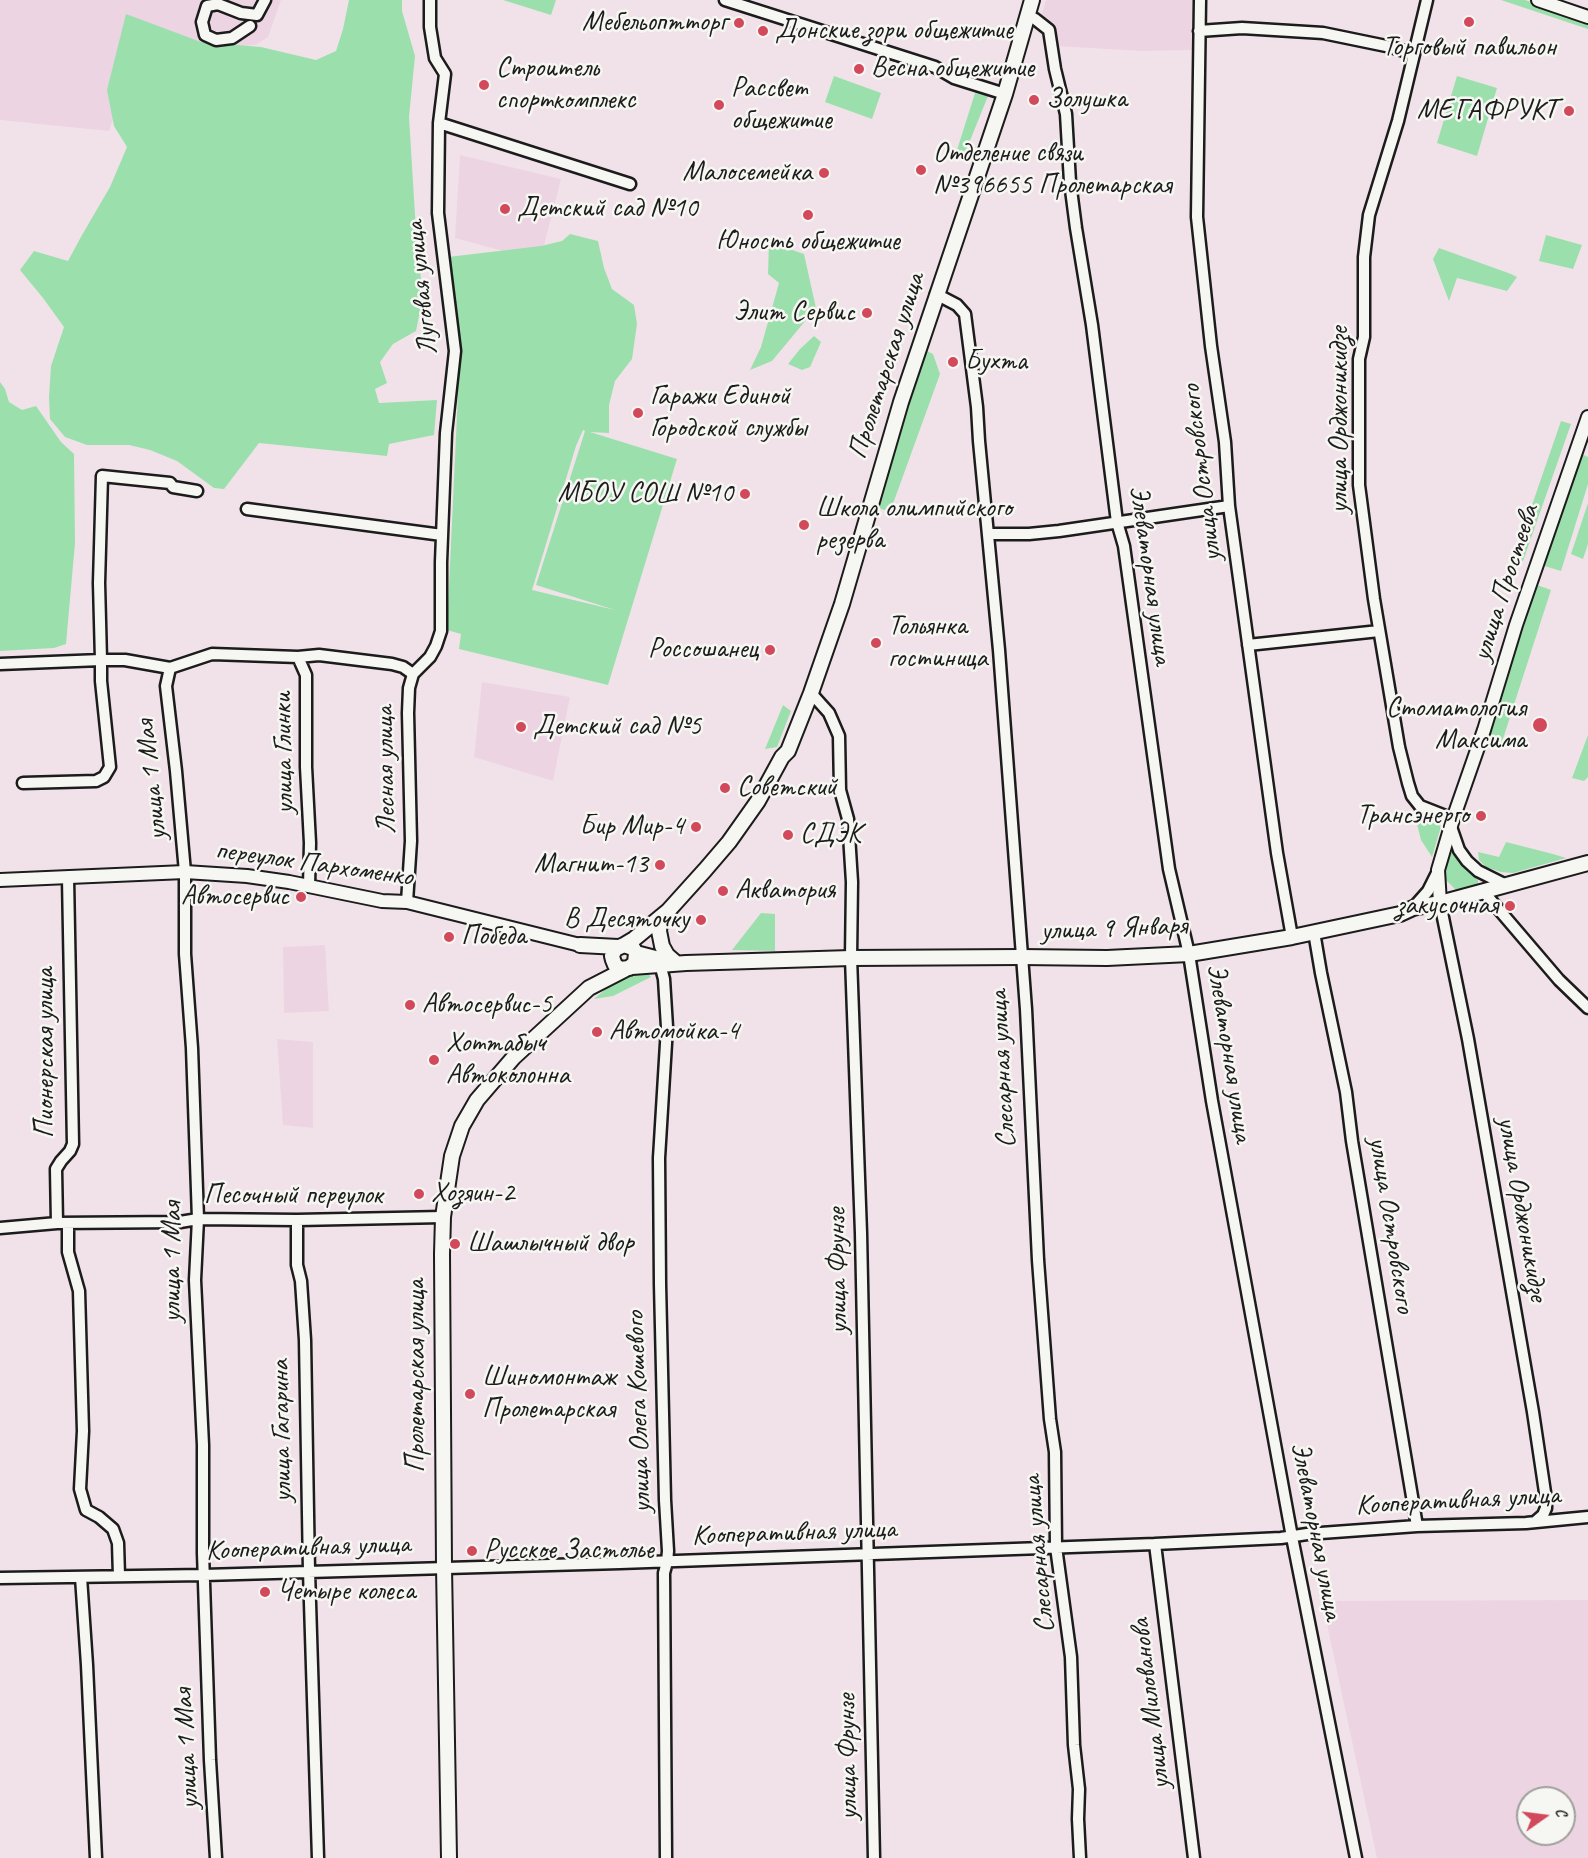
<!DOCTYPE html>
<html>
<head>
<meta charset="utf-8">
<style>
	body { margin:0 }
	#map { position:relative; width:1588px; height:1858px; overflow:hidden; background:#f1e2e9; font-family:Caveat,sans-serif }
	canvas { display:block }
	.north { position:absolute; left:1516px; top:1786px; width:60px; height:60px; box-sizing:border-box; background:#f6f6f2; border:2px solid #9f9f9c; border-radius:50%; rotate:76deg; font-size:16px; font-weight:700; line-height:24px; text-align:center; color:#1c1c1c }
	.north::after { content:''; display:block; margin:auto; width:21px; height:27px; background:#d1495b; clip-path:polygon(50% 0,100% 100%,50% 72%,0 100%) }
</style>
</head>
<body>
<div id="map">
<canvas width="1588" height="1858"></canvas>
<div class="north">С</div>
</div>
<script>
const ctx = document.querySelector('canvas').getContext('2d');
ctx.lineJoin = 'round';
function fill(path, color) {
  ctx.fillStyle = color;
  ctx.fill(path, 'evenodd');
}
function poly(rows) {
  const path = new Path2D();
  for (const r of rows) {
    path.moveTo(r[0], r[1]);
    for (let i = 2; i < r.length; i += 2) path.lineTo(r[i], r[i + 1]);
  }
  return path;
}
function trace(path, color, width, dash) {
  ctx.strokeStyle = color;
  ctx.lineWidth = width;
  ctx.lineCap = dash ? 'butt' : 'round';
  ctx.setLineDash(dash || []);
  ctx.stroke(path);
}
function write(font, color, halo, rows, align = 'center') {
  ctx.font = font + ' Caveat,sans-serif';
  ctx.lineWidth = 5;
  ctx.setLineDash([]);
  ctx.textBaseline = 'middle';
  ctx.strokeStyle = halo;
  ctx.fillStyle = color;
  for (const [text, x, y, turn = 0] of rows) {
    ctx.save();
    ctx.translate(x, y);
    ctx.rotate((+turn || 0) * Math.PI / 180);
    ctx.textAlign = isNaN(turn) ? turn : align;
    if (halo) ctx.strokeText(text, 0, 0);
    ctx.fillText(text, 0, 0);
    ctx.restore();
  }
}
fill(poly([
	[0,0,281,0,268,37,255,45,180,51,134,58,109,131,0,120],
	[1046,0,1195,0,1193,50,1142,51,1055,46,1037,29],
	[460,155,561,179,540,261,455,238],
	[482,682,570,697,553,781,474,757],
	[325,945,329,1011,284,1013,283,947],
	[277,1039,313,1042,313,1128,283,1125],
	[1588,1600,1588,1858,1377,1858,1322,1601],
	[1528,1798,1564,1798,1564,1834,1528,1834]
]), '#edd4e3');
fill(poly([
	[349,0,402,0,402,11,415,56,409,117,415,215,422,291,420,311,416,331,393,344,380,362,387,383,375,389,379,403,437,400,434,435,389,444,387,456,259,443,224,489,214,488,177,461,150,450,129,445,87,445,65,437,50,419,49,397,51,366,64,327,43,298,20,270,34,251,68,261,82,235,110,187,127,147,114,126,107,90,126,14,201,42,261,47,316,60,336,51,343,29],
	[503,0,556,0,551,15],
	[1501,0,1525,0,1588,21,1588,29],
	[834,76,881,93,872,119,825,102],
	[1457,76,1497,88,1477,156,1437,143],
	[975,93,988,96,965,153,957,150],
	[570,234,598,241,604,268,612,289,634,305,637,324,632,359,615,381,609,405,609,433,590,432,677,459,608,685,459,649,461,634,447,630,460,350,448,257,541,246,562,241],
	[583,430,585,431,536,585,615,610,532,590,576,446],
	[1546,235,1582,245,1573,269,1539,261],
	[769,242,804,254,816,308,772,361,750,370,761,347,779,283,768,274],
	[1439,248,1511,274,1517,277,1507,291,1457,278,1449,301,1433,259],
	[814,336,821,342,810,367,802,370,788,364,800,349],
	[921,348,933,354,940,374,890,512,876,507],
	[0,382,5,389,9,402,22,410,36,406,61,442,74,454,75,543,66,644,54,648,0,651],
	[1561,421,1571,424,1523,561,1514,557],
	[1577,452,1588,457,1588,484,1561,571,1541,565],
	[1588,503,1588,544,1583,559,1571,554],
	[1537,585,1551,590,1500,748,1484,742],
	[783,705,791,711,777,747,765,749],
	[1588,735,1588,777,1584,781,1572,778],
	[1413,808,1431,819,1442,823,1432,857,1421,840],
	[1506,842,1553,854,1566,858,1513,873,1501,872,1486,867,1479,860,1478,852,1499,857],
	[1452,849,1459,863,1478,880,1478,885,1461,891,1456,890,1446,880,1445,865],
	[761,913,775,914,775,951,732,950],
	[646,971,651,977,613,996,594,999,621,976]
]), '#9be0ac');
const minor = poly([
	[725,0,935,67,954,78,1005,94],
	[1200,0,1197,217,1211,346,1225,442,1229,506,1277,853,1292,937],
	[1427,0,1398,121,1369,215,1364,257,1364,337,1359,359,1359,485,1374,599,1399,747,1408,783,1412,796,1420,806,1453,819],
	[1027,15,1035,19,1049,30,1055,69,1066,114,1070,182,1076,228,1092,325,1117,522,1124,546,1169,869,1189,954,1212,1101,1292,1537,1356,1858],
	[250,26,232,38,216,40,205,35,202,22,207,6,218,4,241,13,257,15,265,0],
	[1199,31,1242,28,1323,33,1391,47,1414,54],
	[439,123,630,184],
	[936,294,957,305,965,314,977,407,979,441,999,650,1026,1009,1038,1260,1050,1419,1055,1452,1056,1547,1071,1657,1074,1745,1079,1789,1078,1819,1080,1858],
	[197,491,173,487,170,483,102,476,99,583,101,660,125,660,170,668,212,654,298,657,319,655,392,664,403,667,413,674],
	[247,509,442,535],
	[988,534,1029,534,1059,531,1229,506],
	[1248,645,1379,631],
	[298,657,306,675,306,767,310,843,309,886],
	[0,664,101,660,101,681,110,767,104,777,96,781,23,783],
	[170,668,166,686,176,771,185,872,185,954,192,1048,198,1219,195,1280,203,1445,203,1553,210,1760,216,1858],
	[811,693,829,713,839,736,840,790,848,819,852,882,851,958,861,1233,874,1858],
	[1451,827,1459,850,1467,861,1478,871,1506,885],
	[1483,891,1559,980,1588,1008],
	[407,902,411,841,408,713,409,688,413,674,430,657,436,646,441,631,441,562,446,433,455,351,438,213,439,123,445,74,435,58,430,27,430,0],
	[1440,903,1468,1039,1533,1412,1546,1499,1546,1508,1543,1515,1536,1521],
	[1413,908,1428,891,1438,871],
	[1314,932,1321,973,1346,1092,1352,1141,1417,1526],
	[660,964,664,979,667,1027,659,1158,660,1284,665,1500,668,1551,667,1562,664,1573,666,1858],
	[297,1220,297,1265,301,1281,305,1340,309,1571,318,1858],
	[57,1223,56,1169,61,1161,70,1151,73,1144,68,878],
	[68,1223,68,1252,79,1291,83,1431,80,1489,86,1510,99,1517,113,1529,118,1543,119,1576],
	[0,1228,57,1223,180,1222,198,1219,297,1220,443,1217],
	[1155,1544,1194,1858],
	[81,1577,87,1665,96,1858],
	[0,1578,204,1575,620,1563,1155,1544,1281,1538,1307,1534,1417,1526,1526,1523,1588,1517]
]);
const tertiary = poly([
	[1538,0,1588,17],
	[0,880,185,872,247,876,289,882,382,901,407,902,580,945],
	[1440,903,1438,870,1453,819,1484,730,1516,625,1588,417]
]);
const secondary = poly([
	[660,923,659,931,662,946,667,955,675,962],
	[580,945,618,947],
	[624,945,634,939,668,911,705,870,729,842,758,801,782,757,788,751,811,693,842,604,901,402,1005,94,1032,0],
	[636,953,635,963,629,968,620,969,615,965,613,960,612,956,615,949,624,945,633,948,636,953,663,960],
	[632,967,686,963,851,958,1021,957,1107,958,1189,954,1292,937,1400,914,1413,908,1440,903,1588,863],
	[449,1858,444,1567,442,1254,443,1217,452,1156,462,1126,477,1100,514,1057,589,988,626,969]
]);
trace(minor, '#1c1c1c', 15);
trace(tertiary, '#1c1c1c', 16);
trace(secondary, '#1c1c1c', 18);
trace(minor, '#f6f6f2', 10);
trace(tertiary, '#f6f6f2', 12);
trace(secondary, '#f6f6f2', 14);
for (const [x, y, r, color] of [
	[1469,22,6,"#d1495b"],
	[739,23,6,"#d1495b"],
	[763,31,6,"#d1495b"],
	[859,69,6,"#d1495b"],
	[484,85,6,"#d1495b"],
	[1034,100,6,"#d1495b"],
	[719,105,6,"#d1495b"],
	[1569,111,6,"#d1495b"],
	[921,170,6,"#d1495b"],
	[824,173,6,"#d1495b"],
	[505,209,6,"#d1495b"],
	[808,215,6,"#d1495b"],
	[867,313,6,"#d1495b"],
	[953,362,6,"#d1495b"],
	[638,413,6,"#d1495b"],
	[745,494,6,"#d1495b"],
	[804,525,6,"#d1495b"],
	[876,643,6,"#d1495b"],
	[770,650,6,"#d1495b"],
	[1540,725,8,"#d1495b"],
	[521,727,6,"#d1495b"],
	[725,788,6,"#d1495b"],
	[1481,816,6,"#d1495b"],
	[696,827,6,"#d1495b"],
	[788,835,6,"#d1495b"],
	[660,865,6,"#d1495b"],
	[723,891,6,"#d1495b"],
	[301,897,6,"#d1495b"],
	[1510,906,6,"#d1495b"],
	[701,920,6,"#d1495b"],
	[449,937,6,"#d1495b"],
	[410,1005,6,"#d1495b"],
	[597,1032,6,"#d1495b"],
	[434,1060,6,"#d1495b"],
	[419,1194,6,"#d1495b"],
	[455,1244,6,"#d1495b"],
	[470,1394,6,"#d1495b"],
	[472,1551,6,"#d1495b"],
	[265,1592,6,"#d1495b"]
]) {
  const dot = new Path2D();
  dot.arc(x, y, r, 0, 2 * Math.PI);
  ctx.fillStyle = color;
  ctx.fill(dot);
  trace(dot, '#f6f6f2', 2);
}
write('28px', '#1c1c1c', '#f6f6f2', [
	["Мебельоптторг",727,23,"right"],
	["Донские зори общежитие",775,31],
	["Торговый павильон",1469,48,"center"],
	["Строитель",496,69],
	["спорткомплекс",496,101],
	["Весна общежитие",871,69],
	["Рассвет",731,89],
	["общежитие",731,121],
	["Золушка",1046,100],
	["МЕГАФРУКТ",1557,111,"right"],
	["Отделение связи",933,154],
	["№396655 Пролетарская",933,186],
	["Малосемейка",812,173,"right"],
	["Детский сад №10",517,209],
	["Юность общежитие",808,242,"center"],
	["Элит Сервис",855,313,"right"],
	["Бухта",965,362],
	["Гаражи Единой",650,397],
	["Городской службы",650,429],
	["МБОУ СОШ №10",733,494,"right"],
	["Школа олимпийского",816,509],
	["резерва",816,541],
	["Тольянка",888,627],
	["гостиница",888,659],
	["Россошанец",758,650,"right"],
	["Стоматология",1526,709,"right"],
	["Максима",1526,741,"right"],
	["Детский сад №5",533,727],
	["Советский",737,788],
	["Трансэнерго",1469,816,"right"],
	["Бир Мир-4",684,827,"right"],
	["СДЭК",800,835],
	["Магнит-13",648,865,"right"],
	["Акватория",735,891],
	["Автосервис",289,897,"right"],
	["закусочная",1498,906,"right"],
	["В Десяточку",689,920,"right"],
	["Победа",461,937],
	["Автосервис-5",422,1005],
	["Автомойка-4",609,1032],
	["Хоттабыч",446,1044],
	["Автоколонна",446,1076],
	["Хозяин-2",431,1194],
	["Шашлычный двор",467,1244],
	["Шиномонтаж",482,1378],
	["Пролетарская",482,1410],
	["Русское Застолье",484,1551],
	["Четыре колеса",277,1592]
], 'left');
write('28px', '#1c1c1c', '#f6f6f2', [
	["Луговая улица",422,288,-96],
	["Пролетарская улица",887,366,-72],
	["улица Орджоникидзе",1340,420,-90],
	["улица Островского",1202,473,-97],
	["Элеваторная улица",1150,575,82],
	["улица Простеева",1506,583,-72],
	["улица Глинки",284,753,-91],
	["Лесная улица",386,770,-91],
	["улица 1 Мая",152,780,-96],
	["переулок Пархоменко",314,864,8],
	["улица 9 Января",1114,929,-2],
	["Пионерская улица",46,1053,-90],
	["Элеваторная улица",1229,1053,81],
	["Слесарная улица",1003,1069,-93],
	["Песочный переулок",293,1196],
	["улица Орджоникидзе",1522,1209,80],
	["улица Островского",1391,1225,81],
	["улица 1 Мая",173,1262,-90],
	["улица Фрунзе",838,1271,-91],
	["Пролетарская улица",417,1376,-90],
	["улица Олега Кошевого",639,1412,-92],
	["улица Гагарина",282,1431,-91],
	["Кооперативная улица",1458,1501,-3],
	["Элеваторная улица",1316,1531,79],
	["Кооперативная улица",794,1533,-2],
	["Кооперативная улица",308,1548,-2],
	["Слесарная улица",1039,1554,-95],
	["улица Милованова",1151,1704,-97],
	["улица 1 Мая",187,1749,-93],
	["улица Фрунзе",848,1757,-91]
]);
</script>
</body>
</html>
